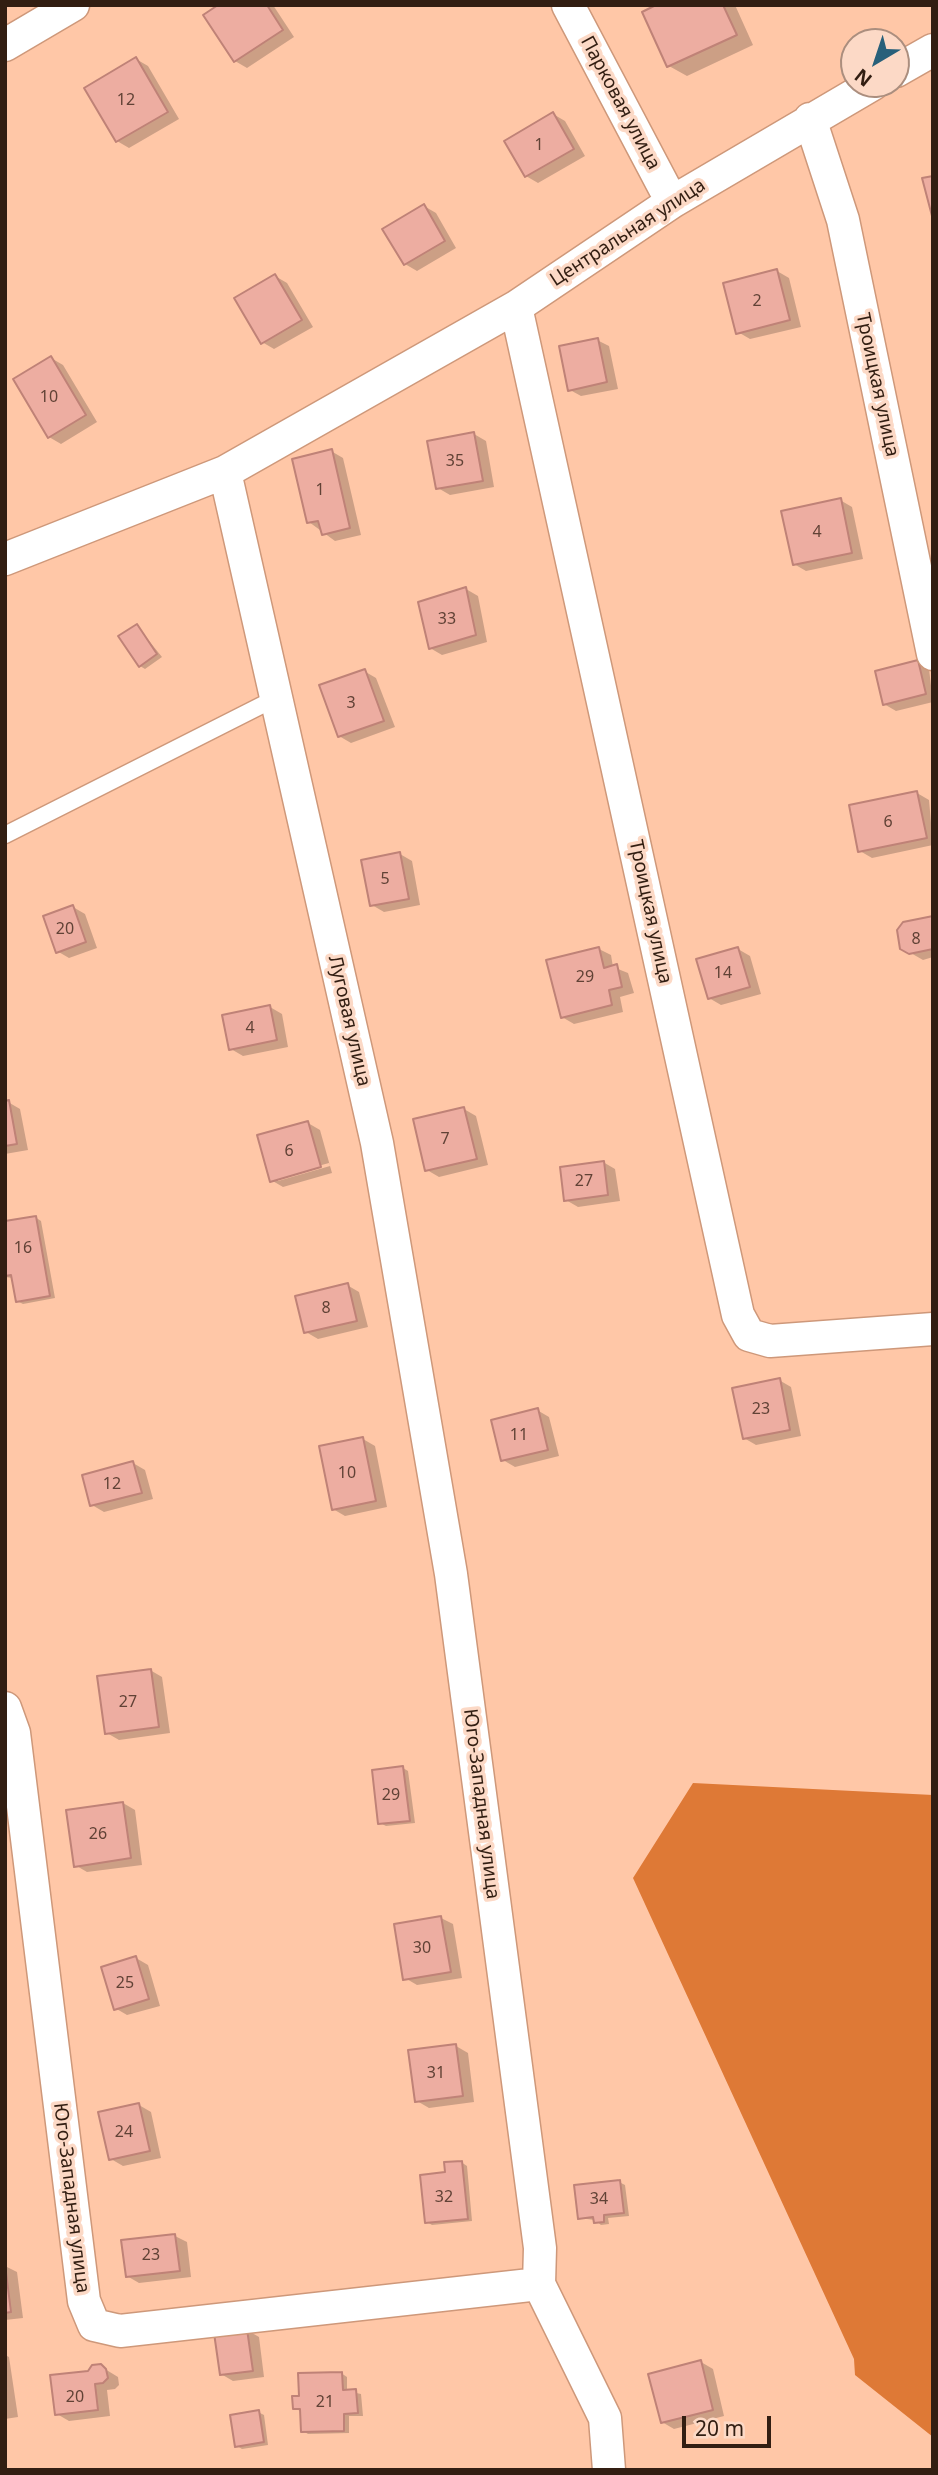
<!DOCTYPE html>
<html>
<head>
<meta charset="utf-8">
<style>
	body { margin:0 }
	#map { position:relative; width:938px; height:2475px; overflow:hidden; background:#ffc7a7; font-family:"Noto Sans",sans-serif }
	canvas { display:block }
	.frame { position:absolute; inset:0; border:7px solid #321e12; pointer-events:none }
	.north { position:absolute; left:840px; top:28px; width:70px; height:70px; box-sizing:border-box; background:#fcd9c6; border:2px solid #ab8e7e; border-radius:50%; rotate:219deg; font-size:19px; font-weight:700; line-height:28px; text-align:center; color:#321e12 }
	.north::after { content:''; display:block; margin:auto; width:24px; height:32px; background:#28607a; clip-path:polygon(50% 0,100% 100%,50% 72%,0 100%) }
	.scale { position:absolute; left:682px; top:2416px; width:89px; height:32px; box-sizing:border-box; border:4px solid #321e12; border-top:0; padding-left:9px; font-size:21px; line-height:24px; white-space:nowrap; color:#321e12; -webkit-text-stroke:5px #fcd9c6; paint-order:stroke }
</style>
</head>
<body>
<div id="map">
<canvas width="938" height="2475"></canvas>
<div class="frame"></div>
<div class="north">N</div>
<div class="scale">20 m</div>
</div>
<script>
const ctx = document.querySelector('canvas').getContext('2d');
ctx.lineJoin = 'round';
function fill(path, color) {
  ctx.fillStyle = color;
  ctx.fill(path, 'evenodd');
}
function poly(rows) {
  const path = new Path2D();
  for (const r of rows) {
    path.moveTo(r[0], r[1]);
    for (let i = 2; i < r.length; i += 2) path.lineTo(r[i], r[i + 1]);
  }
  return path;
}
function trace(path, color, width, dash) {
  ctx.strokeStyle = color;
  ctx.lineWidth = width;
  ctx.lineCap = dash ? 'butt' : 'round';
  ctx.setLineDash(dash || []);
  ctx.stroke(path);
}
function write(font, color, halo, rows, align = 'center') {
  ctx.font = font + ' "Noto Sans",sans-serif';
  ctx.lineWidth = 7;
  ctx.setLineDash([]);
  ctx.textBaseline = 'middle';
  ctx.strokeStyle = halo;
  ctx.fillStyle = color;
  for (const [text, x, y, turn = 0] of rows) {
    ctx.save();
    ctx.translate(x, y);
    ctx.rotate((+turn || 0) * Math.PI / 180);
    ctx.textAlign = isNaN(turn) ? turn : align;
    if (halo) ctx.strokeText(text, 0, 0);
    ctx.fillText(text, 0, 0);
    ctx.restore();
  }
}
fill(poly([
	[693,1783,933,1795,933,2437,855,2375,854,2359,633,1878]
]), '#de7936');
fill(poly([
	[222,5,273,5,294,37,247,68,235,61],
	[660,5,735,5,753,45,687,76,669,66],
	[136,59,148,66,179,119,129,148,117,141],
	[553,114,565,121,585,156,538,183,526,176],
	[424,206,436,213,456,248,417,271,405,264],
	[777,271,789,278,801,327,750,339,738,332],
	[275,276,287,283,313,327,274,349,262,342],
	[597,340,609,346,618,389,581,396,570,390],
	[51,358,63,365,97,422,61,444,49,437],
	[474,434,486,441,494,487,450,495,438,488],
	[331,451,343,458,361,535,335,541,309,522],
	[840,500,852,507,863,559,806,571,794,564],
	[466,589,478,596,487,642,442,655,430,648],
	[137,626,162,657,145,669,140,666],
	[917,662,929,669,933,702,896,711,884,704],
	[364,671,376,678,395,727,351,743,339,736],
	[917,793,929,800,933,845,872,858,860,851],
	[400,854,412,861,420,905,384,912,372,905],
	[73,907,85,914,97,948,69,958,57,951],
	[933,918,933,957,923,960,902,948],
	[599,949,611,955,613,967,628,973,634,993,620,997,623,1012,574,1024,562,1017],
	[738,949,750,956,761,994,721,1005,709,998],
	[270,1007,282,1014,288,1047,243,1056,231,1049],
	[8,1102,20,1109,28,1150,5,1154,5,1103],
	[464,1109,476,1116,488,1165,439,1177,427,1170],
	[308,1123,320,1130,332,1173,283,1187,271,1180],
	[329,1163,330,1166,278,1181,278,1177],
	[603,1162,615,1169,620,1201,578,1207,566,1200],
	[35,1217,41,1221,55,1298,23,1304,17,1301,13,1278,5,1277,5,1223],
	[347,1285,359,1292,368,1327,318,1339,306,1332],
	[779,1380,791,1387,801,1436,756,1445,744,1438],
	[537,1410,549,1417,559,1456,515,1467,503,1460],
	[363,1439,375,1446,387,1507,345,1516,333,1509],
	[133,1463,145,1470,153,1499,104,1512,92,1505],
	[150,1670,162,1677,170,1733,119,1740,107,1733],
	[403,1768,408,1771,415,1823,386,1826,380,1823],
	[123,1803,135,1810,142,1865,87,1872,75,1865],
	[441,1918,453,1924,462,1978,417,1985,405,1978],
	[136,1958,148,1965,160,2006,127,2015,115,2008],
	[456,2046,468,2053,474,2102,429,2108,417,2101],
	[139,2105,151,2112,161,2158,123,2166,111,2159],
	[461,2162,467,2166,472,2221,432,2225,427,2222,447,2174],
	[619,2182,625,2185,629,2216,608,2218,609,2224,601,2225,595,2220,579,2218],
	[175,2236,187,2242,191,2277,139,2283,127,2276],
	[5,2266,17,2272,23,2318,5,2320],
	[247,2330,259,2337,264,2377,233,2381,221,2374],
	[5,2355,9,2357,18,2417,5,2419],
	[701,2362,713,2369,724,2416,674,2429,662,2422],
	[100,2366,118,2377,119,2385,115,2389,107,2390,110,2416,69,2421,57,2414,89,2372],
	[341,2373,347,2377,347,2391,361,2394,363,2416,349,2416,349,2433,308,2434,303,2431,300,2411,295,2408,301,2397],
	[258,2412,264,2415,268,2445,242,2449,237,2446]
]), '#0003');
const building = poly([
	[218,5,267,5,283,30,234,62,203,15,218,5],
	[656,5,723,5,737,35,667,67,642,12,656,5],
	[136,57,168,112,116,142,84,88,136,57],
	[553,112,574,149,525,177,504,141,553,112],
	[933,176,933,216,932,216,922,178,933,176],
	[424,204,445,241,404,265,382,229,424,204],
	[777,269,790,320,736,334,723,283,777,269],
	[275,274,302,320,261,344,234,298,275,274],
	[598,338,607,382,568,391,559,346,598,338],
	[51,356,86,415,48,438,13,379,51,356],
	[474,432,483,481,436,489,427,441,474,432],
	[332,449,350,528,322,535,318,521,307,523,292,459,332,449],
	[841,498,852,553,793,565,781,511,841,498],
	[466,587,476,635,429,649,418,602,466,587],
	[137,624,157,654,139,667,118,636,137,624],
	[918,660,926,694,883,705,875,671,918,660],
	[365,669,384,721,338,737,319,685,365,669],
	[917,791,927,838,858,852,849,805,917,791],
	[400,852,409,899,370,906,361,860,400,852],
	[73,905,86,942,56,953,43,916,73,905],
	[933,916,933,949,909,954,900,949,897,930,903,922,933,916],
	[599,947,604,968,617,964,622,987,609,990,612,1005,561,1018,546,960,599,947],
	[738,947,750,987,708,999,696,959,738,947],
	[270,1005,277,1040,229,1050,222,1015,270,1005],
	[9,1100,17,1144,5,1146,5,1101,9,1100],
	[464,1107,477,1159,425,1171,413,1119,464,1107],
	[308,1121,321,1167,270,1182,257,1135,308,1121],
	[604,1161,608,1195,564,1201,560,1167,604,1161],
	[36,1216,50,1296,16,1302,11,1275,5,1276,5,1221,36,1216],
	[348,1283,357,1321,304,1333,295,1296,348,1283],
	[780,1378,790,1430,743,1439,732,1388,780,1378],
	[538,1408,548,1450,501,1461,491,1420,538,1408],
	[363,1437,376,1501,332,1510,319,1446,363,1437],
	[133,1461,142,1493,90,1506,82,1475,133,1461],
	[151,1669,159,1727,105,1734,97,1676,151,1669],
	[403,1766,410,1821,378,1824,372,1770,403,1766],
	[123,1802,131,1858,74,1867,66,1810,123,1802],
	[441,1916,451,1972,403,1980,394,1924,441,1916],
	[136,1956,149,1999,114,2010,101,1967,136,1956],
	[456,2044,463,2096,415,2102,408,2050,456,2044],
	[139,2103,150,2151,109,2160,98,2112,139,2103],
	[462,2161,468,2219,425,2223,420,2175,445,2172,444,2162,462,2161],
	[620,2180,624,2213,604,2215,604,2222,594,2223,593,2217,578,2219,574,2185,620,2180],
	[175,2234,180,2271,126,2277,121,2240,175,2234],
	[5,2264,11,2312,5,2313,5,2264],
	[247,2329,253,2371,220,2375,214,2333,247,2329],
	[701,2360,713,2410,661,2423,648,2374,701,2360],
	[101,2364,106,2369,108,2378,103,2383,95,2384,98,2410,55,2415,50,2375,88,2371,92,2365,101,2364],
	[342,2372,343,2390,356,2389,358,2413,344,2414,344,2431,301,2432,300,2409,293,2409,292,2396,299,2396,298,2373,342,2372],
	[259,2410,264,2442,235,2447,230,2415,259,2410]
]);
fill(building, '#edada1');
trace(building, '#bf8277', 2);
const service = poly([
	[5,835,276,698]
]);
const minor = poly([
	[568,5,672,202],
	[5,45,73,5],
	[896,71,933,50],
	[810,119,843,220,933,654],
	[516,307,738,1315,749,1335,770,1341,933,1329],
	[5,559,225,472,516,307,672,202,873,84],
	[5,1708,14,1733,84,2301,94,2325,120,2331,539,2284,540,2248,451,1574,377,1143,225,472],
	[539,2284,605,2418,609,2470]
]);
trace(service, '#ce987a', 19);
trace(minor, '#ce987a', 35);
trace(service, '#fff', 16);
trace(minor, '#fff', 32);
write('16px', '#614236', null, [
	["12",126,100],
	["1",539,145],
	["2",757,301],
	["10",49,397],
	["35",455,461],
	["1",320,490],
	["4",817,532],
	["33",447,619],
	["3",351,703],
	["6",888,822],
	["5",385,879],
	["20",65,929],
	["8",916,939],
	["14",723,973],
	["29",585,977],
	["4",250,1028],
	["7",445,1139],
	["6",289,1151],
	["27",584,1181],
	["16",23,1248],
	["8",326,1308],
	["23",761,1409],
	["11",519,1435],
	["10",347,1473],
	["12",112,1484],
	["27",128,1702],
	["29",391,1795],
	["26",98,1834],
	["30",422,1948],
	["25",125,1983],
	["31",436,2073],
	["24",124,2132],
	["32",444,2197],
	["34",599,2199],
	["23",151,2255],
	["20",75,2397],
	["21",325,2402]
]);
write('19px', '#321e12', '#fcd9c6', [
	["Парковая улица",620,103,62],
	["Центральная улица",628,233,-33],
	["Троицкая улица",877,385,78],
	["Троицкая улица",650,912,78],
	["Луговая улица",349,1021,77],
	["Юго-Западная улица",481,1804,83],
	["Юго-Западная улица",71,2198,83]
]);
</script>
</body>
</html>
